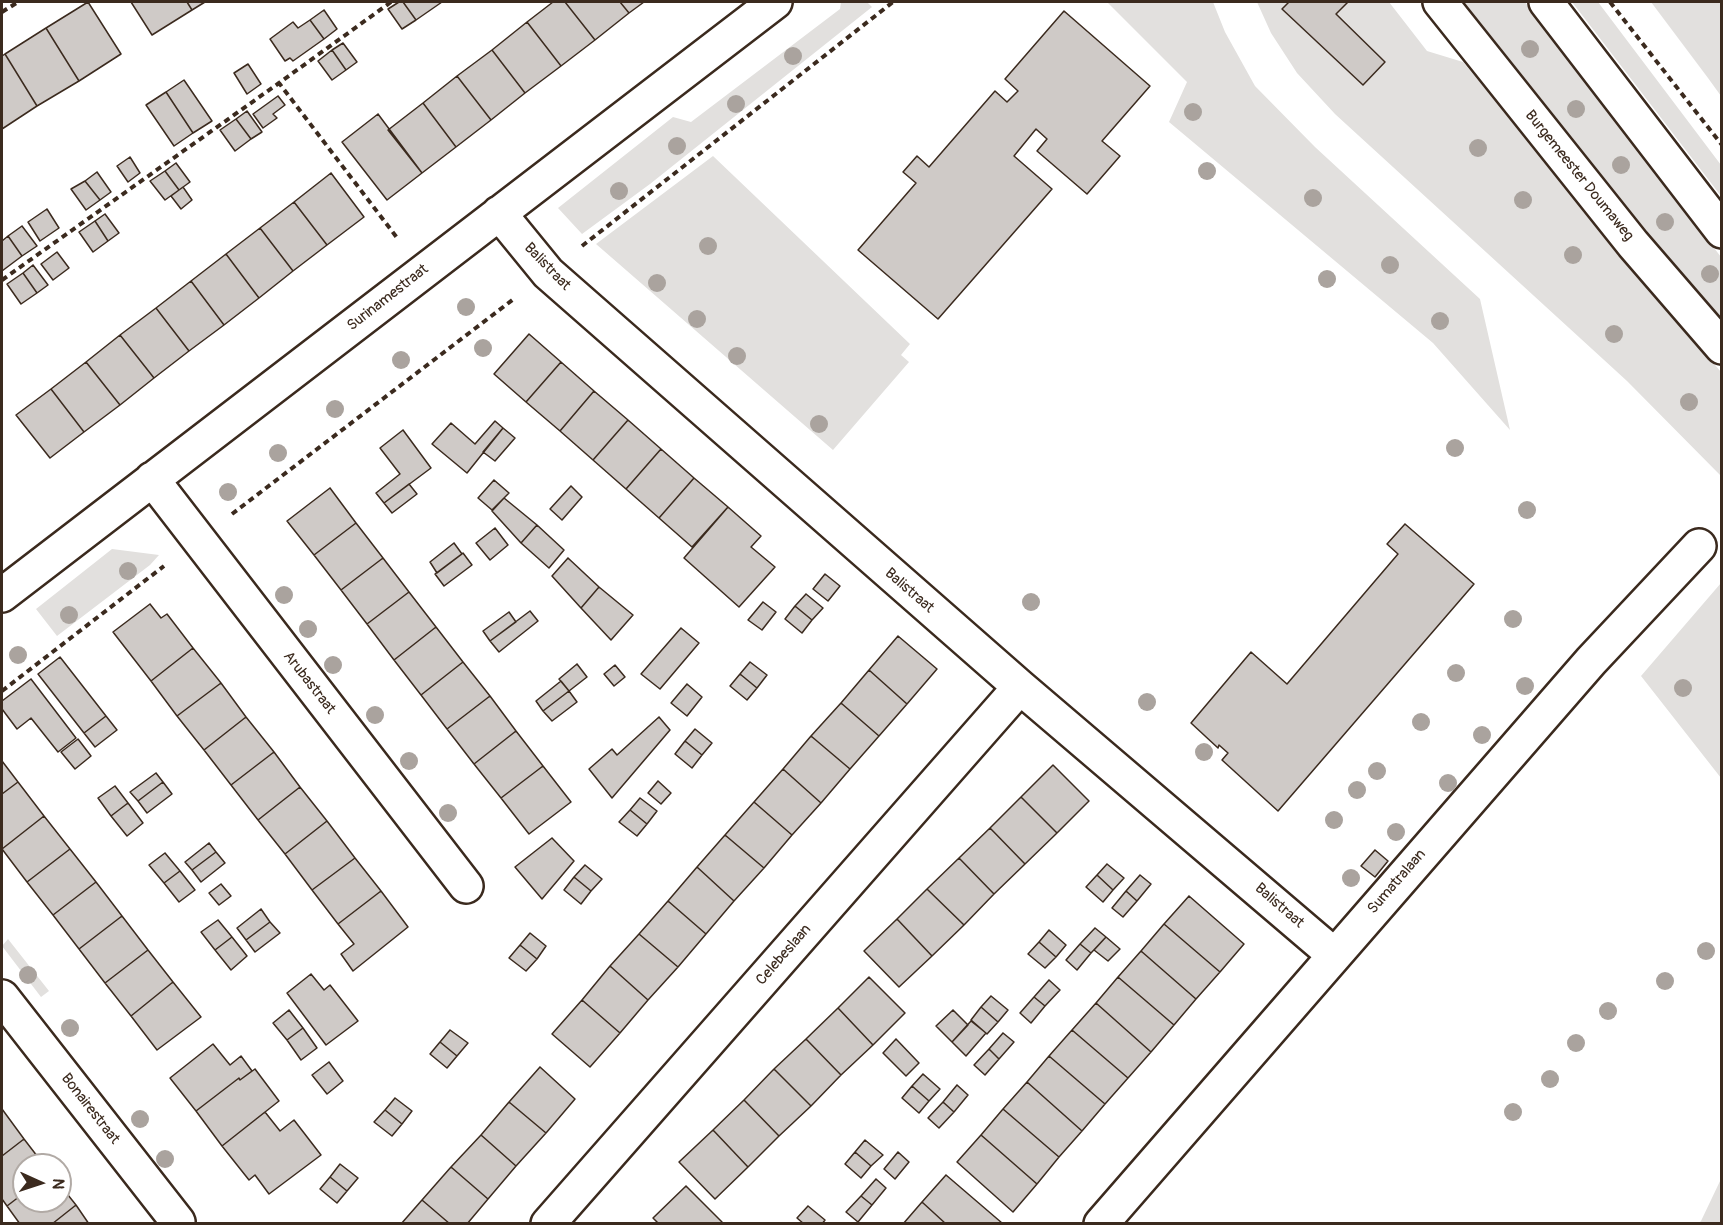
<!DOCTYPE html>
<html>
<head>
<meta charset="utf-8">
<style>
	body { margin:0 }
	#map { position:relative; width:1723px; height:1225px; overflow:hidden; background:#fff; font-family:Pangolin,sans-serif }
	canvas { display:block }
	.frame { position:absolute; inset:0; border:3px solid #3b2a1e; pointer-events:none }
	.north { position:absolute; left:12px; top:1153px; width:60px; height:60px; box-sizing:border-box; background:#fff; border:2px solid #b1aaa5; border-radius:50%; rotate:93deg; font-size:16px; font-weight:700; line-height:24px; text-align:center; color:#3b2a1e }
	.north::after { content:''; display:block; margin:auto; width:21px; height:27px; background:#3b2a1e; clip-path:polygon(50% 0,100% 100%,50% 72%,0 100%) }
</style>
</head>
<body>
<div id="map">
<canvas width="1723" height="1225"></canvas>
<div class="frame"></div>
<div class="north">N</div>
</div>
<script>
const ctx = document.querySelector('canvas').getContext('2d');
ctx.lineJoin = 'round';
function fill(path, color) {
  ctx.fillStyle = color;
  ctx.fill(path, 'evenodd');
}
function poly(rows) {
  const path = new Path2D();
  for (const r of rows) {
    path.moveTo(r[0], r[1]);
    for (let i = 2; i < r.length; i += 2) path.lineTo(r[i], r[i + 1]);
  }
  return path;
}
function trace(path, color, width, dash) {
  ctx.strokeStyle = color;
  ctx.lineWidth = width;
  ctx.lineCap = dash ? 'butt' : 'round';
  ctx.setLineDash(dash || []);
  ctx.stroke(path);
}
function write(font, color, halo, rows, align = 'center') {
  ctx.font = font + ' Pangolin,sans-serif';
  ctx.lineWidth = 6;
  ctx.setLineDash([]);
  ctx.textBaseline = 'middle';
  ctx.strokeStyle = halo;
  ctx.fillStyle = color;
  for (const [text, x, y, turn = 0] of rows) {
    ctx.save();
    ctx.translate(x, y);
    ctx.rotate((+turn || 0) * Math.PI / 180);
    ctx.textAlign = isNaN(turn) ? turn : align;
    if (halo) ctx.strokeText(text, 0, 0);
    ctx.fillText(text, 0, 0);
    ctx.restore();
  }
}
fill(poly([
	[841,2,867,2,872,7,650,184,582,234,558,208,673,117,691,122,840,9],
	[1107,2,1213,2,1225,32,1255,86,1315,147,1480,299,1510,430,1433,343,1169,122,1187,82],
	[1257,2,1389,2,1427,51,1463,62,1721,372,1721,476,1627,381,1335,114,1297,73,1271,33],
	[1464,2,1525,2,1721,257,1721,319,1660,248],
	[1572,2,1598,2,1721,165,1721,196],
	[1651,2,1721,2,1721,96,1708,78],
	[713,156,910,344,901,355,909,362,833,450,596,244],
	[112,549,159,555,150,565,57,636,36,609],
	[1721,583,1721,778,1641,676],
	[8,939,49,991,41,997,2,946],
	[1721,1179,1721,1223,1699,1223,1701,1221]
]), '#e2e0de');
const building = poly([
	[88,2,121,54,79,81,46,28,88,2],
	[131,2,187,2,192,10,152,35,131,2],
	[187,2,205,2,192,10,187,2],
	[399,2,403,2,416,20,402,29,388,9,399,2],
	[403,2,442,2,416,20,403,2],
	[553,2,565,2,595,40,561,66,527,22,553,2],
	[565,2,620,2,629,13,595,40,565,2],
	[620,2,644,2,629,13,620,2],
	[1289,2,1348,2,1336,14,1385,62,1363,85,1282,9,1289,2],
	[324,10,337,29,324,39,310,20,324,10],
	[1064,11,1150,86,1102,141,1120,156,1087,194,1037,151,1047,139,1036,129,1014,156,1052,189,938,319,858,250,916,183,903,172,917,156,929,167,995,91,1007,102,1018,91,1005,79,1064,11],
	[310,20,324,39,293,61,290,58,285,61,270,39,293,22,298,28,310,20],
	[527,22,561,66,525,93,492,50,527,22],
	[46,28,79,81,37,106,5,54,46,28],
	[343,43,357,62,346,70,332,50,343,43],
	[332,50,346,70,332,80,318,61,332,50],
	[492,50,525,93,491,120,457,76,492,50],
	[5,54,37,106,2,129,2,56,5,54],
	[248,64,261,84,247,94,234,73,248,64],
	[457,76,491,120,456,147,423,103,457,76],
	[184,80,212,121,193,133,166,92,184,80],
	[166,92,193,133,174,146,146,105,166,92],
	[278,96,285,105,273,114,277,118,263,128,253,114,278,96],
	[423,103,456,147,422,173,388,130,423,103],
	[247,111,262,132,251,139,236,119,247,111],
	[378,114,422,173,387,200,342,142,378,114],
	[236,119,251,139,235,151,220,130,236,119],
	[130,157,140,173,128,182,117,166,130,157],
	[176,163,190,182,179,190,165,171,176,163],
	[165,171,179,190,165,200,150,181,165,171],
	[97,172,111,192,100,200,85,181,97,172],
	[331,173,364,217,327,245,294,202,331,173],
	[85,181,100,200,86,210,71,189,85,181],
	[183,187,192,200,181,209,171,196,183,187],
	[294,202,327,245,293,271,260,228,294,202],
	[47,209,59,228,40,241,28,222,47,209],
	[105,214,119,233,108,241,95,221,105,214],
	[95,221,108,241,93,252,79,232,95,221],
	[22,226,37,246,22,256,8,236,22,226],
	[260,228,293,271,259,298,226,254,260,228],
	[8,236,22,256,2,271,2,241,8,236],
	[57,252,69,268,53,280,41,264,57,252],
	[226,254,259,298,224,325,191,281,226,254],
	[33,265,48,285,37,293,23,273,33,265],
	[23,273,37,293,21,304,7,284,23,273],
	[191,281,224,325,189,351,156,308,191,281],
	[156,308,189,351,154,378,120,335,156,308],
	[529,334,561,362,526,402,494,374,529,334],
	[120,335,154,378,120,405,86,362,120,335],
	[86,362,120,405,84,432,51,389,86,362],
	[561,362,594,391,560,431,526,402,561,362],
	[51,389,84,432,50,458,16,415,51,389],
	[594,391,628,420,593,460,560,431,594,391],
	[628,420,661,449,626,489,593,460,628,420],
	[495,421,503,428,467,473,432,444,451,423,475,444,495,421],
	[503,428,515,438,495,461,483,452,503,428],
	[403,430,431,468,384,503,376,493,400,474,380,448,403,430],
	[661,449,694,478,659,518,626,489,661,449],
	[694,478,728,507,692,547,659,518,694,478],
	[494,480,509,493,492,510,478,498,494,480],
	[409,484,417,494,392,513,384,503,409,484],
	[571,486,582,497,562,520,550,509,571,486],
	[330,488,356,523,314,555,287,521,330,488],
	[504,498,537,525,521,543,492,511,504,498],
	[728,507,761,536,751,547,775,567,739,607,684,558,728,507],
	[356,523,383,558,341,590,314,555,356,523],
	[1405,524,1474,584,1278,811,1222,760,1228,753,1219,745,1218,748,1191,723,1251,652,1287,684,1398,554,1387,544,1405,524],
	[537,525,564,550,549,568,521,543,537,525],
	[495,528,508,545,490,560,476,543,495,528],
	[454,543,462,554,437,573,430,562,454,543],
	[463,553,472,565,444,586,435,574,463,553],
	[383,558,409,592,367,624,341,590,383,558],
	[568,558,599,587,581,608,552,576,568,558],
	[825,574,840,586,828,601,813,589,825,574],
	[599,587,633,615,611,640,581,608,599,587],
	[409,592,436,627,394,660,367,624,409,592],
	[806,594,823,608,812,620,795,606,806,594],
	[763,602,776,612,762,630,748,620,763,602],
	[150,604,161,618,167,614,193,648,151,681,113,632,150,604],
	[795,606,812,620,802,633,785,619,795,606],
	[530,611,538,621,499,652,490,641,530,611],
	[509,612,516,622,490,641,483,631,509,612],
	[436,627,463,662,421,695,394,660,436,627],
	[681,628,699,643,660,689,641,674,681,628],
	[898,636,937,669,907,704,869,670,898,636],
	[193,648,221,683,177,716,151,681,193,648],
	[60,657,106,716,84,733,38,674,60,657],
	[463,662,490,696,447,729,421,695,463,662],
	[750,662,767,675,757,688,740,674,750,662],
	[577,664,587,677,569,691,559,679,577,664],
	[615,665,625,677,614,686,604,674,615,665],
	[869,670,907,704,879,736,841,703,869,670],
	[740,674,757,688,747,700,730,686,740,674],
	[31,679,76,738,58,752,31,718,17,729,2,709,2,701,31,679],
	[561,681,569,691,543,711,536,701,561,681],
	[221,683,246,717,204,750,177,716,221,683],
	[687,684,702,697,687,716,671,703,687,684],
	[569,691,577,702,552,721,543,711,569,691],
	[490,696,516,731,474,764,447,729,490,696],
	[841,703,879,736,850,769,811,736,841,703],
	[106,716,117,730,95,747,84,733,106,716],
	[246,717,274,752,231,785,204,750,246,717],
	[659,717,670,730,612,798,589,769,612,749,617,755,659,717],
	[695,729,712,743,702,755,685,741,695,729],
	[516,731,543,766,501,798,474,764,516,731],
	[811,736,850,769,821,803,783,769,811,736],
	[78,739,91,756,75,769,61,752,78,739],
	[685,741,702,755,692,768,675,754,685,741],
	[274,752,300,787,258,820,231,785,274,752],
	[2,761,18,782,2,794,2,761],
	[1053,765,1089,801,1057,833,1021,797,1053,765],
	[543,766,571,802,529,834,501,798,543,766],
	[783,769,821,803,792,835,754,802,783,769],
	[156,773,163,782,138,801,130,792,156,773],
	[658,781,671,793,661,804,648,793,658,781],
	[18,782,44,816,2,849,2,794,18,782],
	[163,782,172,794,147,813,138,801,163,782],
	[115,786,128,803,111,816,98,798,115,786],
	[300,787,327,821,285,854,258,820,300,787],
	[1021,797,1057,833,1025,864,990,828,1021,797],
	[640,798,657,811,647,824,630,810,640,798],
	[754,802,792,835,764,868,725,835,754,802],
	[128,803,143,823,127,836,111,816,128,803],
	[630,810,647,824,637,836,619,822,630,810],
	[44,816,70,849,27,882,2,849,44,816],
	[327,821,355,858,312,890,285,854,327,821],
	[990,828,1025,864,994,894,959,858,990,828],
	[725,835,764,868,734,901,697,867,725,835],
	[552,838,574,861,542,899,515,867,552,838],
	[209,843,216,852,192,870,185,862,209,843],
	[70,849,96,882,53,915,27,882,70,849],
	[1375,850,1388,861,1375,877,1361,866,1375,850],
	[216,852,225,863,201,882,192,870,216,852],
	[165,853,180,871,164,883,149,865,165,853],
	[355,858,381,891,338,924,312,890,355,858],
	[959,858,994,894,964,925,927,889,959,858],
	[1107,864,1124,878,1113,890,1097,875,1107,864],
	[585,865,602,879,591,891,574,877,585,865],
	[697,867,734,901,706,934,668,901,697,867],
	[180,871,195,890,179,902,164,883,180,871],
	[1097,875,1113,890,1103,902,1086,887,1097,875],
	[1140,875,1151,884,1137,901,1126,891,1140,875],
	[574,877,591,891,581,904,564,890,574,877],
	[96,882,122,916,79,949,53,915,96,882],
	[221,884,231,896,219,905,209,893,221,884],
	[927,889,964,925,932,956,897,919,927,889],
	[381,891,408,927,353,971,341,954,354,944,338,924,381,891],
	[1126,891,1137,901,1123,917,1112,908,1126,891],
	[1189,896,1244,944,1220,972,1164,924,1189,896],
	[668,901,706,934,678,967,639,934,668,901],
	[261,909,270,922,246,940,237,928,261,909],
	[122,916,148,950,105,983,79,949,122,916],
	[897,919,932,956,899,987,864,951,897,919],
	[218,920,232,937,215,950,201,932,218,920],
	[270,922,280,933,255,952,246,940,270,922],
	[1164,924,1220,972,1196,999,1141,951,1164,924],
	[1095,928,1106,937,1091,953,1080,944,1095,928],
	[1049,930,1066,945,1056,957,1039,942,1049,930],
	[530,933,546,946,537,959,520,945,530,933],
	[639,934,678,967,648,1000,610,966,639,934],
	[232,937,247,956,231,970,215,950,232,937],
	[1106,937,1120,949,1108,961,1094,950,1106,937],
	[1039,942,1056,957,1045,968,1028,954,1039,942],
	[1080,944,1091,953,1077,970,1066,960,1080,944],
	[520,945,537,959,526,971,509,958,520,945],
	[148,950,173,982,131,1016,105,983,148,950],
	[1141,951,1196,999,1174,1025,1118,977,1141,951],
	[610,966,648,1000,620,1033,582,1000,610,966],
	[311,974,324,990,330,985,358,1021,326,1045,287,993,311,974],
	[869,977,905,1013,873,1045,838,1008,869,977],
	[1118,977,1174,1025,1151,1052,1096,1003,1118,977],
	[1049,980,1060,990,1045,1006,1034,997,1049,980],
	[173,982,201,1017,157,1050,131,1016,173,982],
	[991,996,1008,1010,998,1022,981,1007,991,996],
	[1034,997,1045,1006,1031,1023,1020,1013,1034,997],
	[582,1000,620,1033,590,1067,552,1034,582,1000],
	[1096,1003,1151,1052,1128,1078,1072,1030,1096,1003],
	[981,1007,998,1022,987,1034,971,1020,981,1007],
	[838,1008,873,1045,841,1075,806,1039,838,1008],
	[289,1010,303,1028,287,1040,273,1023,289,1010],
	[953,1010,968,1025,952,1042,936,1026,953,1010],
	[971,1021,986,1033,966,1056,952,1042,971,1021],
	[303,1028,317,1048,301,1060,287,1040,303,1028],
	[450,1030,468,1043,457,1056,440,1042,450,1030],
	[1072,1030,1128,1078,1105,1104,1049,1056,1072,1030],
	[1003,1033,1014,1042,999,1059,989,1049,1003,1033],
	[806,1039,841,1075,811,1106,774,1069,806,1039],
	[896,1039,919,1063,906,1076,883,1053,896,1039],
	[440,1042,457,1056,447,1068,430,1054,440,1042],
	[213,1044,230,1065,241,1056,252,1071,240,1080,239,1078,196,1111,170,1078,213,1044],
	[989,1049,999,1059,985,1075,974,1065,989,1049],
	[1049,1056,1105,1104,1082,1131,1027,1082,1049,1056],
	[329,1062,343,1081,327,1094,312,1075,329,1062],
	[540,1067,575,1099,546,1133,509,1102,540,1067],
	[255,1069,279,1101,222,1146,196,1111,239,1078,240,1080,255,1069],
	[774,1069,811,1106,779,1136,744,1100,774,1069],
	[923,1074,940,1089,929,1101,912,1086,923,1074],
	[1027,1082,1082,1131,1059,1157,1003,1109,1027,1082],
	[957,1085,968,1095,954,1112,943,1102,957,1085],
	[912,1086,929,1101,919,1113,902,1098,912,1086],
	[395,1098,412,1111,402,1124,385,1110,395,1098],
	[744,1100,779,1136,748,1167,713,1130,744,1100],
	[509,1102,546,1133,516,1166,481,1135,509,1102],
	[943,1102,954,1112,939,1128,928,1118,943,1102],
	[2,1109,24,1139,2,1156,2,1109],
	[1003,1109,1059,1157,1037,1184,981,1135,1003,1109],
	[385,1110,402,1124,392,1136,374,1122,385,1110],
	[265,1112,280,1131,294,1120,321,1155,269,1194,255,1175,249,1180,222,1146,265,1112],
	[713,1130,748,1167,715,1199,679,1162,713,1130],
	[481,1135,516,1166,488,1199,451,1167,481,1135],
	[981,1135,1037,1184,1013,1212,957,1162,981,1135],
	[24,1139,44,1165,24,1165,24,1193,7,1206,2,1199,2,1156,24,1139],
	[865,1140,883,1155,871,1166,855,1152,865,1140],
	[855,1152,871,1166,861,1178,845,1164,855,1152],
	[898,1152,909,1162,895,1179,884,1169,898,1152],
	[340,1164,358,1178,347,1191,330,1177,340,1164],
	[451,1167,488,1199,467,1224,450,1224,422,1200,451,1167],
	[946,1175,1002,1223,1002,1224,946,1224,922,1202,946,1175],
	[330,1177,347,1191,337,1203,320,1189,330,1177],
	[876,1179,886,1188,872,1205,861,1196,876,1179],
	[60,1185,76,1205,52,1224,20,1224,7,1206,24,1193,24,1201,60,1201,60,1185],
	[686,1186,722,1222,720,1224,659,1224,653,1218,686,1186],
	[861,1196,872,1205,858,1222,846,1212,861,1196],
	[422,1200,450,1224,401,1224,422,1200],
	[922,1202,946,1224,903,1224,922,1202],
	[76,1205,89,1224,52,1224,76,1205],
	[808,1206,825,1220,822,1224,804,1224,797,1218,808,1206]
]);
fill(building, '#cfcac7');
trace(building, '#3b2a1e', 1.5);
const minor = poly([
	[499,213,548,273,1020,687,1333,954],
	[152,479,466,886],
	[2,595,775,2],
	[2,997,178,1222],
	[548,1224,1020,687],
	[1101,1224,1591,661,1699,546]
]);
const major = poly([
	[1440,2,1633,244,1722,347],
	[1546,2,1722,231]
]);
trace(minor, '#3b2a1e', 38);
trace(major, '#3b2a1e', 38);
trace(poly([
	[391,2,279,83,398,239],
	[1610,2,1722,145],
	[2,12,18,2],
	[582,246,893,2],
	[2,280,279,83],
	[232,514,515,298],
	[2,691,164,566]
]), '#3b2a1e', 4, [6, 4.5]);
trace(minor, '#fff', 33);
trace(major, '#fff', 33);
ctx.fillStyle = '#aaa39e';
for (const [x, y] of [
	[1530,49],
	[793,56],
	[736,104],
	[1576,109],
	[1193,112],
	[677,146],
	[1478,148],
	[1621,165],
	[1207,171],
	[619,191],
	[1313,198],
	[1523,200],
	[1665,222],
	[708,246],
	[1573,255],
	[1390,265],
	[1710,274],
	[1327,279],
	[657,283],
	[466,307],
	[697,319],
	[1440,321],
	[1614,334],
	[483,348],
	[737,356],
	[401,360],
	[1689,402],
	[335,409],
	[819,424],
	[1455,448],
	[278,453],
	[228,492],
	[1527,510],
	[128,571],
	[284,595],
	[1031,602],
	[69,615],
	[1513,619],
	[308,629],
	[18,655],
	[333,665],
	[1456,673],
	[1525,686],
	[1683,688],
	[1147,702],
	[375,715],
	[1421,722],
	[1482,735],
	[1204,752],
	[409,761],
	[1377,771],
	[1448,783],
	[1357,790],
	[448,813],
	[1334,820],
	[1396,832],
	[1351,878],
	[1706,951],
	[28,975],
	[1665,981],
	[1608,1011],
	[70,1028],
	[1576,1043],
	[1550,1079],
	[1513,1112],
	[140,1119],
	[165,1159]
]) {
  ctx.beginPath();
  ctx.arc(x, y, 9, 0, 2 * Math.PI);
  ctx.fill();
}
write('15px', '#3b2a1e', '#fff', [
	["Burgemeester Doumaweg",1579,176,51],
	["Balistraat",547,267,46],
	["Surinamestraat",388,298,-38],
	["Balistraat",909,591,41],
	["Arubastraat",309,683,52],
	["Sumatralaan",1397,882,-49],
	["Balistraat",1279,906,41],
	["Celebeslaan",784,955,-49],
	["Bonairestraat",90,1109,52]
]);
</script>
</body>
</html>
